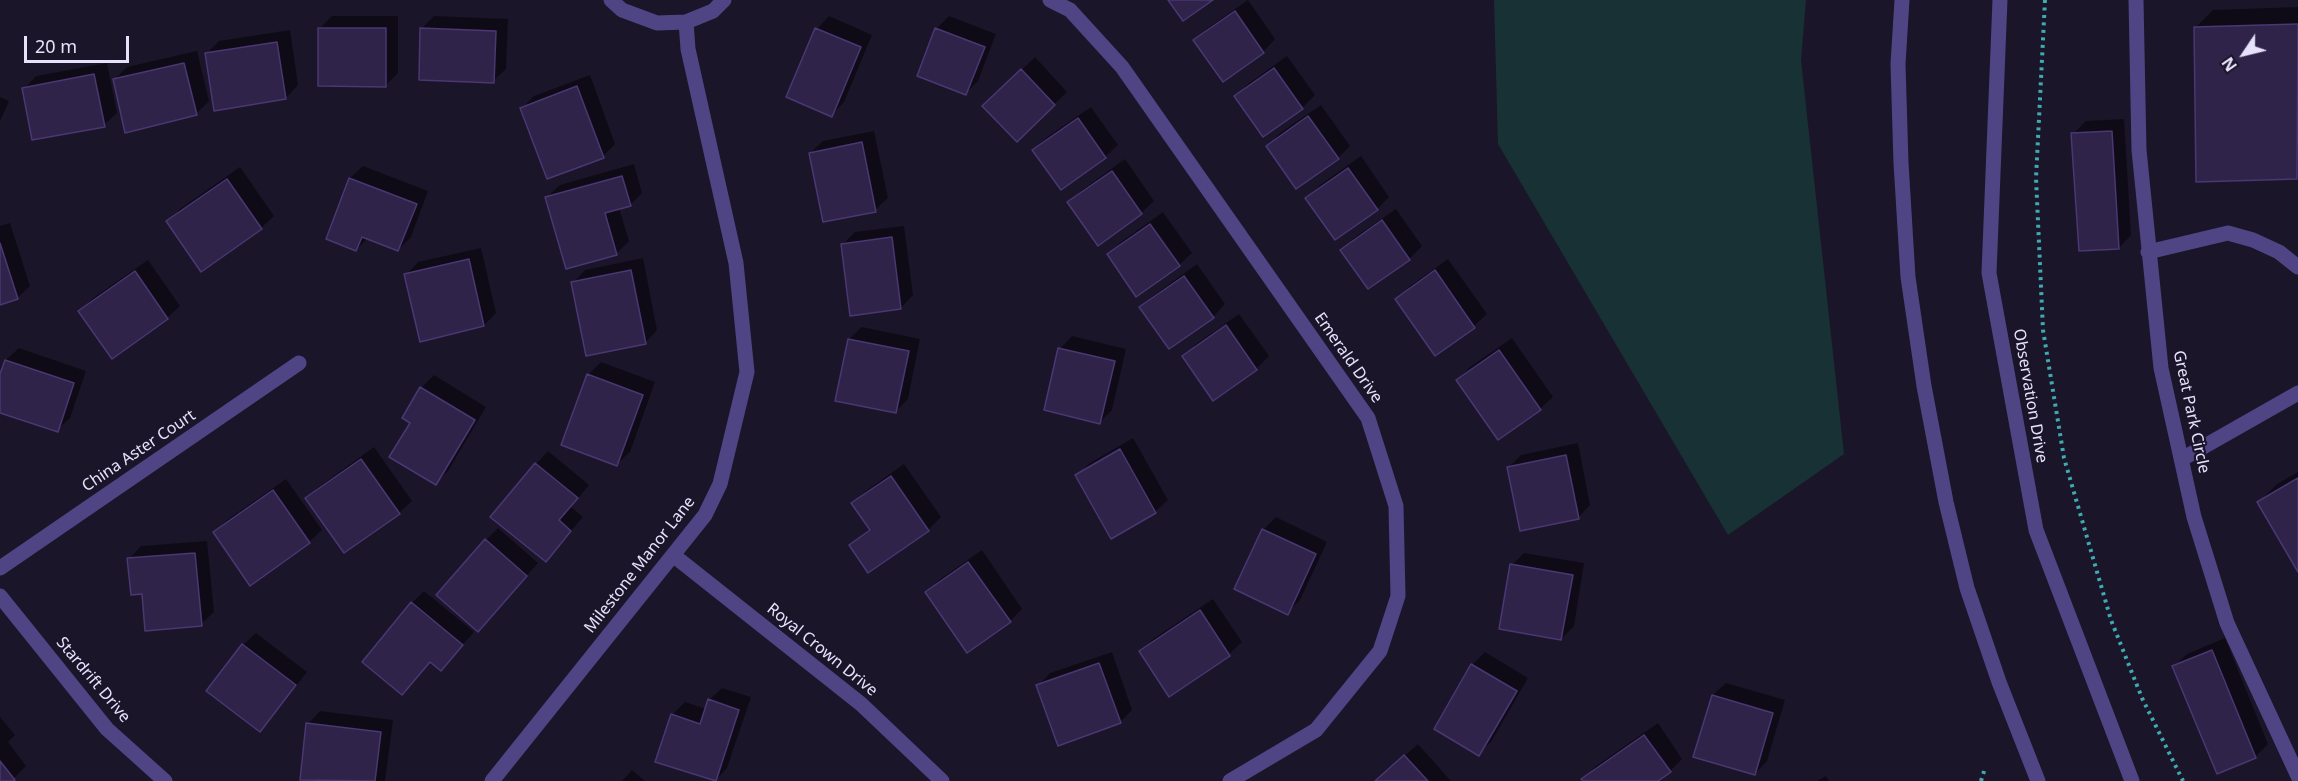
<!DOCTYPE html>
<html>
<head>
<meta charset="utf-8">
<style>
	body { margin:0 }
	#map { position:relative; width:2298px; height:781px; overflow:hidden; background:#1b152a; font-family:"Noto Sans",sans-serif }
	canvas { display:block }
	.north { position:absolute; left:2214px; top:24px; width:60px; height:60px; -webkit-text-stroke:4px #1b152a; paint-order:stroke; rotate:235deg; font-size:16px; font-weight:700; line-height:24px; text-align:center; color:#e7e1fc }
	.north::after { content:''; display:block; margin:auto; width:21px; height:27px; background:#e7e1fc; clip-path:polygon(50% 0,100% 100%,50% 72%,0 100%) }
	.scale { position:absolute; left:24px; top:36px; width:105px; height:27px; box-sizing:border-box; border:3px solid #e7e1fc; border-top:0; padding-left:8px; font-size:18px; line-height:21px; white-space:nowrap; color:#e7e1fc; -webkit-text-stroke:4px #1b152a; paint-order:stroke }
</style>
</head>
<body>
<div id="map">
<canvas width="2298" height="781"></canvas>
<div class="north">N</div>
<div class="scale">20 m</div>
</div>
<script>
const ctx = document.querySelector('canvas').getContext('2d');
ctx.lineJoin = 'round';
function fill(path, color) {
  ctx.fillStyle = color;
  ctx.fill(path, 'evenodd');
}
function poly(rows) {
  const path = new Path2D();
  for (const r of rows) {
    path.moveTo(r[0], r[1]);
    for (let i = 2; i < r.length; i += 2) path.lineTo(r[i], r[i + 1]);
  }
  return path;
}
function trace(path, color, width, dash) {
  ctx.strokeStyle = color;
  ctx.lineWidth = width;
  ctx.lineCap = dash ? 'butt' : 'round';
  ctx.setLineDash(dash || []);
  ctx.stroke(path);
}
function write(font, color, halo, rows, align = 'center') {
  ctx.font = font + ' "Noto Sans",sans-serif';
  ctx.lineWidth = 4.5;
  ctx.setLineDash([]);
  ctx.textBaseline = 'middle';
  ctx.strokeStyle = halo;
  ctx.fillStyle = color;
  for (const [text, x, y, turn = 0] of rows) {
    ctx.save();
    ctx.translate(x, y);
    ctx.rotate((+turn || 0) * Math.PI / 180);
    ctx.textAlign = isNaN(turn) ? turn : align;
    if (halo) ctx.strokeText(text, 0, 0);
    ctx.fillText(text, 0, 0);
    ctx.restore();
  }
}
fill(poly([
	[1494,0,1806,0,1801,60,1844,454,1728,535,1498,144]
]), '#183134');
fill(poly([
	[1248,0,1275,39,1263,52,1195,40,1208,28],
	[2298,7,2298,176,2297,177,2195,28,2213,10],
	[332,16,398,16,398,73,386,85,319,29],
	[434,16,508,19,506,69,493,81,422,28],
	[829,16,872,35,844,102,832,115,817,29],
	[949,16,996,34,978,81,966,93,936,29],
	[290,30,298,85,286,98,206,54,219,41],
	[197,51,209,101,196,114,114,80,127,67],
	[1287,56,1315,95,1302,108,1263,135,1236,96,1248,84],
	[1035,57,1067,92,1017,140,997,94],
	[107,63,117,113,104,125,24,89,36,76],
	[590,75,615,144,603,156,522,108,534,96],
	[0,97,9,101,0,121],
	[1321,105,1350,146,1338,158,1268,146,1280,133],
	[1091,107,1118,145,1105,157,1034,150,1047,137],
	[2124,119,2131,235,2119,248,2073,134,2086,121],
	[874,131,888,198,875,210,810,153,823,141],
	[1361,156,1389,197,1377,209,1307,198,1320,185],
	[1125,159,1154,201,1141,213,1069,202,1082,190],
	[634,164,642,193,630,205,619,208,629,241,616,254,547,197,560,185],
	[363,166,428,191,411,237,398,250,368,238,356,250,328,238,350,178],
	[240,167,274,216,261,228,167,222,180,209],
	[1396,209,1422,246,1409,259,1369,287,1342,250,1355,237],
	[1163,212,1192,253,1179,265,1109,254,1121,242],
	[10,223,30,286,17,298,0,304,0,226],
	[904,226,913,295,901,308,842,245,855,232],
	[481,248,496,313,484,325,406,275,418,262],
	[643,258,657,330,645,343,573,283,585,270],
	[1448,259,1487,314,1474,326,1436,354,1397,299,1410,286],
	[148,260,180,306,167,318,80,311,93,298],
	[1197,264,1225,304,1213,317,1141,307,1154,295],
	[1239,314,1269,356,1256,369,1184,356,1196,344],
	[862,327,920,339,908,399,896,411,849,339],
	[1072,336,1126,349,1112,410,1100,422,1060,349],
	[1512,338,1553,397,1540,409,1458,380,1470,367],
	[19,348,86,371,70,418,57,430,0,411,0,379,6,360],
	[601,362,655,382,630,452,617,464,588,375],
	[434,375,486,407,448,471,435,483,412,422,421,388],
	[1133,438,1168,500,1155,512,1077,475,1090,463],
	[1578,443,1590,505,1578,518,1509,467,1521,455],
	[374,447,412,501,399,513,307,498,320,486],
	[548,451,589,485,571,507,583,517,546,560,536,464],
	[904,464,941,517,928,530,868,571,851,545,870,528,853,503,866,491],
	[2298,472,2298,569,2259,502,2277,484],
	[286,479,322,530,309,542,215,532,227,520],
	[1276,517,1327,542,1300,600,1287,613,1236,588,1263,530],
	[498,528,538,563,478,630,486,540],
	[207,541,214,612,201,624,143,592,129,559,141,546],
	[982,550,1022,609,1010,621,927,592,939,580],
	[1524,553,1584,563,1574,626,1561,639,1512,565],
	[424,591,474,632,441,669,431,661,402,693,412,603],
	[1213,599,1242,642,1229,654,1170,695,1141,652,1153,639],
	[256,633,307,672,272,717,260,730,208,690,243,645],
	[2225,638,2268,744,2256,756,2218,772,2174,666,2187,654],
	[1112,652,1132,710,1120,722,1038,686,1050,673],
	[1485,652,1528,678,1491,742,1478,754,1436,729,1472,665],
	[1726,683,1785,700,1767,761,1755,774,1695,756,1713,695],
	[722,688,751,697,727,768,715,781,657,761,672,715,685,702,706,709,709,700],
	[320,711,393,720,385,781,325,781,301,778,308,724],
	[0,717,15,735,8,742,26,766,11,781,0,781],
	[1658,723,1682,759,1670,771,1656,781,1585,781,1583,779,1596,766],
	[1418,744,1451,781,1376,781],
	[632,770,645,781,622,781],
	[1826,776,1829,781,1817,781]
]), '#0007');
const building = poly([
	[1168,0,1213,0,1183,21,1168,0],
	[1235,11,1264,53,1223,82,1193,40,1235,11],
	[2298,24,2297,179,2196,182,2194,27,2298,24],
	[318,28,386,28,386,87,318,86,318,28],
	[420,28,496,31,494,83,419,80,420,28],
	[815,28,861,47,832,117,786,97,815,28],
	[935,28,985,47,966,95,917,76,935,28],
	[277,42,286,99,214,111,205,53,277,42],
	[184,63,197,115,125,133,113,79,184,63],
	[1274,68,1303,109,1263,137,1234,96,1274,68],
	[1021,69,1055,105,1017,142,982,106,1021,69],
	[94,74,105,127,32,140,22,88,94,74],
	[577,86,604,158,547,179,520,108,577,86],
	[1308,116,1339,159,1296,189,1266,146,1308,116],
	[1078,118,1106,158,1061,190,1032,150,1078,118],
	[2112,131,2119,249,2079,251,2071,133,2112,131],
	[862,142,876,212,823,222,809,153,862,142],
	[1348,168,1378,210,1335,240,1305,198,1348,168],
	[1112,171,1142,214,1098,246,1067,202,1112,171],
	[622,176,631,206,605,213,617,255,566,269,545,197,622,176],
	[349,178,417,204,398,251,362,237,356,251,326,239,349,178],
	[227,179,262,229,201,272,166,221,227,179],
	[1382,220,1410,260,1368,289,1340,250,1382,220],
	[1150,224,1180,266,1136,297,1107,254,1150,224],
	[892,237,901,309,850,316,841,244,892,237],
	[0,243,18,299,0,305,0,243],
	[469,259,484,326,420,342,404,274,469,259],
	[631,270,646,344,586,356,571,282,631,270],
	[1435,270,1475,328,1435,356,1395,299,1435,270],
	[135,271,168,319,112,359,78,311,135,271],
	[1184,276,1214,318,1169,349,1139,307,1184,276],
	[1226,325,1257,370,1213,401,1182,356,1226,325],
	[848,339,909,351,896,413,835,401,848,339],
	[1058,348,1115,361,1100,424,1044,410,1058,348],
	[1499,350,1541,410,1498,440,1456,380,1499,350],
	[5,360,74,383,58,432,0,413,0,374,5,360],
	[587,374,643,395,617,466,561,445,587,374],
	[420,387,475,420,436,485,389,457,410,423,402,418,420,387],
	[1120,449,1156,513,1111,539,1075,475,1120,449],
	[1566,455,1579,519,1520,531,1507,467,1566,455],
	[361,459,400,514,344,553,305,498,361,459],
	[535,463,578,498,559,520,571,531,546,562,490,517,535,463],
	[891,476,929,531,868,573,849,545,870,530,851,503,891,476],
	[2298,478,2298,572,2257,502,2298,478],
	[273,490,310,543,250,586,213,532,273,490],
	[1262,529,1316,554,1288,615,1234,589,1262,529],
	[485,539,527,576,478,632,436,595,485,539],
	[195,553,202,626,145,631,142,594,131,595,127,558,195,553],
	[968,562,1011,622,967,653,925,592,968,562],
	[1510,564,1573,575,1561,640,1499,629,1510,564],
	[411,602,463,645,441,671,430,662,402,695,362,662,411,602],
	[1200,610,1230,656,1169,697,1139,651,1200,610],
	[242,644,296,685,260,732,206,691,242,644],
	[2212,650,2256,758,2217,774,2172,666,2212,650],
	[1099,663,1121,723,1058,746,1036,685,1099,663],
	[1471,664,1517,691,1479,756,1434,729,1471,664],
	[1712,695,1773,713,1755,775,1693,757,1712,695],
	[708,699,739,710,716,781,655,762,671,714,700,724,708,699],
	[306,723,381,732,375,781,300,780,306,723],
	[1644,735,1671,772,1658,781,1583,781,1581,779,1644,735],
	[1404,755,1428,781,1375,781,1404,755],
	[0,761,15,780,13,781,0,781,0,761]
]);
fill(building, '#2f2349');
trace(building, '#4a3773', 1.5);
trace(poly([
	[2045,0,2036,178,2043,330,2064,458,2111,620,2142,698,2183,781],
	[1981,781,1985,768]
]), '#3faab1', 4, [3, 4.5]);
trace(poly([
	[611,0,622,10,657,23,686,22,713,11,724,0],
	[1050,0,1070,10,1122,67,1368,418,1396,506,1398,596,1380,651,1316,730,1230,781],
	[1902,0,1898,64,1901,163,1908,277,1924,386,1946,502,1967,588,1999,682,2038,781],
	[2000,0,1989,273,2036,530,2132,781],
	[2136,0,2139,150,2161,368,2194,517,2227,623,2298,776],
	[2148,252,2228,233,2253,240,2279,252,2298,267],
	[2182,459,2298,393],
	[673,555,861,704,942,781],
	[0,568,299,363],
	[0,596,107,729,165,781],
	[492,781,705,515,720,484,747,372,736,263,688,49,686,22]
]), '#4f4584', 15);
write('16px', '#e7e1fc', '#1b152a', [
	["Emerald Drive",1348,358,55],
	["Observation Drive",2030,396,80],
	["Great Park Circle",2191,412,78],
	["China Aster Court",139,451,-34],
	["Milestone Manor Lane",640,565,-52],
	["Royal Crown Drive",822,650,39],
	["Stardrift Drive",93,680,50]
]);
</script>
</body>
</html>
